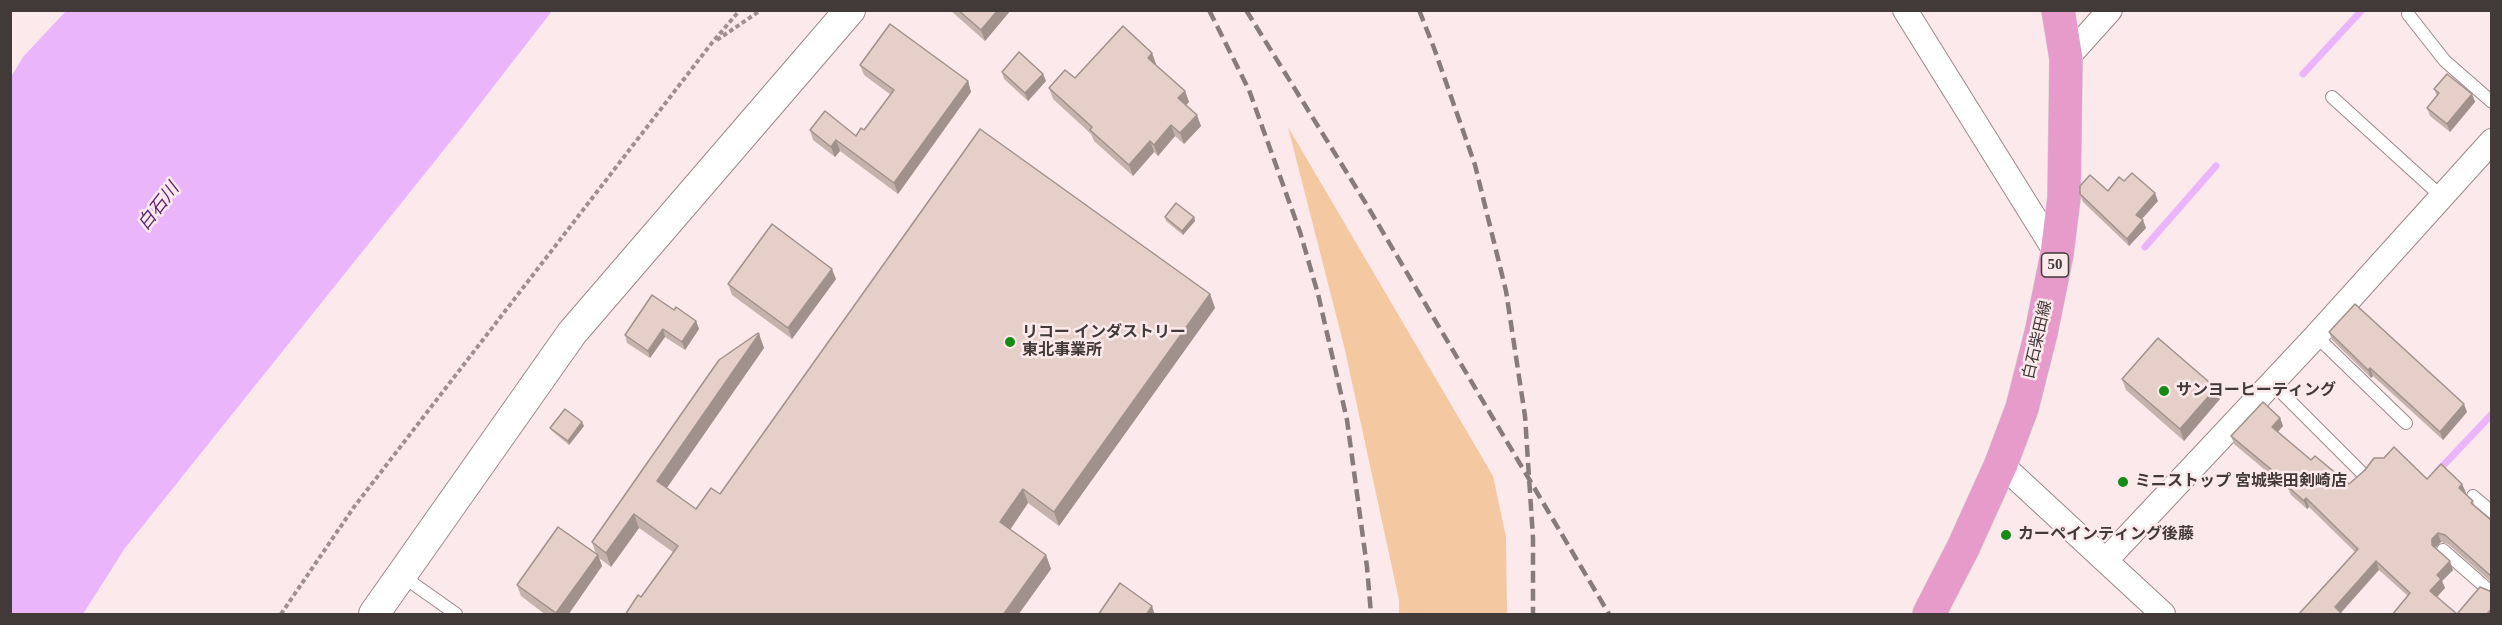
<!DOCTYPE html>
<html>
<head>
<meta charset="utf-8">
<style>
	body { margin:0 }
	#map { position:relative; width:2502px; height:625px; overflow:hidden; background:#fce9eb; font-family:"Times New Roman",serif }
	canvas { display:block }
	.frame { position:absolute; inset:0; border:12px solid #423939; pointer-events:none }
</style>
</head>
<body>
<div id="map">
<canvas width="2502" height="625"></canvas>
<div class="frame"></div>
</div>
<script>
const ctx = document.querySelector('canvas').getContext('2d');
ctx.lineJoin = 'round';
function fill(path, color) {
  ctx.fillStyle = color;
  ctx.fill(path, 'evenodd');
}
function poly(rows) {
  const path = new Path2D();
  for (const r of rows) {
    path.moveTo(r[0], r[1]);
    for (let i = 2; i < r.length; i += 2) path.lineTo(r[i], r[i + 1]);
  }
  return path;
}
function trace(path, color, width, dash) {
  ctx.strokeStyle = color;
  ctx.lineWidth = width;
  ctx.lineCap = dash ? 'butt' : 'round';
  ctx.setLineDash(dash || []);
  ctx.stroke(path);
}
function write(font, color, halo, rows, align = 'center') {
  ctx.font = font + ' "Times New Roman","Noto Sans JP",serif';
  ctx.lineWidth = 5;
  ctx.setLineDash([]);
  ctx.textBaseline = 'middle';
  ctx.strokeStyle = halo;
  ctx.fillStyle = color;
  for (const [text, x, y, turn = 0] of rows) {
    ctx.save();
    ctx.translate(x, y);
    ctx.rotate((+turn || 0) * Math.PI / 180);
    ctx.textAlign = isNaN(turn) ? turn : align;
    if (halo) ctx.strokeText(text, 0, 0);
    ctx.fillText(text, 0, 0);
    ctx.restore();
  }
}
fill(poly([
	[1288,127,1493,476,1506,537,1507,614,1399,614,1399,600,1345,350]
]), '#f4c8a0');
fill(poly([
	[66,11,552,11,459,131,125,548,83,614,11,614,11,77,23,57]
]), '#ebb5fc');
trace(poly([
	[2303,74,2362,10],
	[2145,247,2216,166],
	[2438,471,2492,414]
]), '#ebb5fc', 7);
const service = poly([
	[2408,14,2445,61,2492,102],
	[2332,97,2442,197],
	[2316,336,2406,423],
	[2271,382,2362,473],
	[2473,496,2492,512],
	[2443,550,2492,593],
	[401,575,456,614]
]);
const minor = poly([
	[1905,10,2057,254],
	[2066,59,2110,10],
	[2001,464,2163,614],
	[2106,560,2316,336,2492,141]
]);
const tertiary = poly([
	[374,614,572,333,850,10]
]);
const primary = poly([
	[1929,614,1963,548,2001,464,2022,408,2041,333,2057,254,2064,198,2066,59,2058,10]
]);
trace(service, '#9d8789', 14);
trace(minor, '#9d8789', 26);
trace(tertiary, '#9d8789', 32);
trace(primary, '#d2cfcf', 34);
trace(poly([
	[717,40,761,10],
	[281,614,354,507,711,44,740,10]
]), '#9e9091', 4, [4.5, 3]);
trace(service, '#fff', 12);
trace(minor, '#fff', 24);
trace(tertiary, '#fff', 30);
trace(primary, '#e69bcb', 33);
trace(poly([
	[1209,10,1249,90,1300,232,1318,294,1347,420,1367,567,1371,614],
	[1246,10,1365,202,1609,614],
	[1419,10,1434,48,1475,165,1506,291,1525,416,1533,538,1533,614]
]), '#877b7b', 4.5, [12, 6]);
fill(poly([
	[950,10,1011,10,985,41],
	[1152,53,1156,64,1155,65,1185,91,1189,102,1186,105,1201,126,1184,144,1175,136,1158,156,1154,152,1133,176,1094,141,1091,134,1053,99,1049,88],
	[860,65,968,81,971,92,898,194,840,151,835,157,813,140,810,130,856,136,864,130,891,95,864,75],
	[1002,72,1043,74,1046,81,1028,101,1004,79],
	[2434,89,2472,94,2475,102,2450,132,2430,116,2427,108,2437,96],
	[2124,181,2158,201,2142,219,2146,228,2129,246,2083,202,2080,194,2108,191],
	[1165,217,1194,217,1195,221,1183,235,1166,221],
	[836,279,792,339,732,295,728,284],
	[1210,294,1215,308,1059,526,1028,503,1010,529,1046,555,1051,569,1018,615,625,615,641,597,673,552,639,528,611,567,599,558,602,566,568,615,546,615,521,596,517,585,596,554,592,542,759,334,764,348,666,488,696,509,720,494],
	[674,310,696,321,699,329,685,350,665,337,650,358,627,343,625,335],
	[2329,332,2467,412,2443,440,2373,376,2371,378,2332,340],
	[2122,379,2220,399,2184,441,2126,390],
	[2280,418,2283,426,2278,432,2311,460,2349,484,2427,479,2462,484,2466,493,2465,494,2473,501,2475,507,2492,521,2492,583,2448,544,2441,542,2435,548,2453,570,2442,581,2445,588,2437,597,2457,614,2492,615,2392,615,2408,596,2379,570,2298,615,2355,552,2309,507,2307,509,2291,495,2289,490,2234,444,2231,436],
	[584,426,569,445,552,431,550,428]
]), '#c5b2ac');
fill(poly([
	[998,10,1011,10,985,41,981,30],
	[1152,53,1156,64,1152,69,1148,58],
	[1043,74,1046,81,1028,101,1025,93],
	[968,81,971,92,898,194,894,183],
	[1185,91,1189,102,1182,109,1178,98],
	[2472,94,2475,102,2450,132,2447,124],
	[1197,115,1201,126,1184,144,1180,133],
	[1171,125,1175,136,1158,156,1154,145],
	[836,140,840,151,835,157,831,147],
	[1150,141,1154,152,1133,176,1129,165],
	[2155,193,2158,201,2139,222,2136,215],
	[1194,217,1195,221,1183,235,1182,231],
	[2143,220,2146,228,2129,246,2127,239],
	[832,269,836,279,792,339,788,328],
	[1210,294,1215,308,1059,526,1054,512],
	[696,321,699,329,685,350,682,342],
	[663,329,665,337,650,358,648,351],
	[759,334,764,348,662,495,657,481],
	[2370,368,2373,376,2371,378,2368,370],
	[2216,388,2220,399,2184,441,2180,429],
	[2464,404,2467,412,2443,440,2440,432],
	[2280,418,2283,426,2275,435,2272,427],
	[582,422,584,426,569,445,568,441],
	[2462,484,2466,493,2462,497,2459,488],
	[1023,489,1028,503,1006,536,1000,522],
	[2306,498,2309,507,2307,509,2304,501],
	[634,514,639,528,611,567,606,553],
	[2438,533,2441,542,2435,548,2432,545,2432,539],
	[598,555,602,566,568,615,557,615,556,613],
	[1046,555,1051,569,1018,615,1003,615],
	[2376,561,2379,570,2339,615,2335,607],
	[2450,561,2453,570,2442,581,2445,588,2434,600,2430,591,2437,575],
	[1152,606,1155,615,1146,615],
	[2492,608,2492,615,2486,615]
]), '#a0918c');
const building = poly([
	[958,10,998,10,981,30,958,10],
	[890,24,968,81,894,183,836,140,831,147,810,130,825,111,856,136,861,128,864,130,894,90,860,65,890,24],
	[1123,26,1152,53,1148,58,1185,91,1178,98,1197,115,1180,133,1171,125,1154,145,1150,141,1129,165,1090,130,1092,127,1049,88,1065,70,1075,78,1123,26],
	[1019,52,1043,74,1025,93,1002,72,1019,52],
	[2447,74,2472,94,2447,124,2427,108,2439,93,2434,89,2447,74],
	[980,129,1210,294,1054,512,1023,489,1000,522,1046,555,1003,615,625,615,638,595,641,597,678,546,634,514,606,553,592,542,719,360,758,333,759,334,657,481,696,509,711,488,720,494,980,129],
	[2132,173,2155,193,2136,215,2143,220,2127,239,2080,194,2080,186,2090,175,2108,191,2119,177,2124,181,2132,173],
	[1176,203,1194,217,1182,231,1165,217,1176,203],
	[772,224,832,269,788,328,728,284,772,224],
	[652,295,674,310,676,307,696,321,682,342,663,329,648,351,625,335,652,295],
	[2355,304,2464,404,2440,432,2370,368,2368,370,2329,332,2355,304],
	[2158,338,2216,388,2180,429,2122,379,2158,338],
	[2263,402,2280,418,2272,427,2311,460,2315,456,2349,484,2365,470,2374,458,2384,458,2394,447,2427,479,2441,464,2462,484,2459,488,2473,501,2471,503,2492,521,2491,525,2492,526,2492,577,2445,535,2438,533,2432,539,2432,545,2450,561,2437,575,2441,579,2430,591,2457,614,2480,587,2492,592,2492,608,2486,615,2392,615,2410,593,2376,561,2335,607,2343,615,2298,615,2358,549,2306,498,2304,501,2288,487,2290,485,2231,436,2263,402],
	[565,409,582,422,568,441,550,428,565,409],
	[558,527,598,555,556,613,517,585,558,527],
	[1120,583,1152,606,1146,615,1098,615,1120,583]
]);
fill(building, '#e5cfc8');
trace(building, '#a0918c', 1.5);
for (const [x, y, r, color] of [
	[1010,342,6,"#148c15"],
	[2164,391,6,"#148c15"],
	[2123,482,6,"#148c15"],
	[2006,535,6,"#148c15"]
]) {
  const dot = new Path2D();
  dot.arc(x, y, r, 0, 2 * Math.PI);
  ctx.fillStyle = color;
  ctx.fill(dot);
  trace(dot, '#fce9eb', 2);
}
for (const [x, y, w] of [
	[2055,265,27]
]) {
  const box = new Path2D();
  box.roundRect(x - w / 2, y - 12, w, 24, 4.5);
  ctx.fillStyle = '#fce9eb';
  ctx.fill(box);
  trace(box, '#423939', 1.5);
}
write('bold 15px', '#423939', null, [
	["50",2055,265]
]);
write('bold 16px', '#423939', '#fce9eb', [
	["リコー インダストリー",1022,333],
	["東北事業所",1022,351],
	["サンヨーヒーティング",2176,391],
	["ミニストップ 宮城柴田剣崎店",2135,482],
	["カーペインティング後藤",2018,535]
], 'left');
write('16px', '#423939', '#fce9eb', [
	["白石柴田線",2038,340,-77]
]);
write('italic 18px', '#5f1f70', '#fce9eb', [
	["白石川",159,207,-52]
]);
</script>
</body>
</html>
